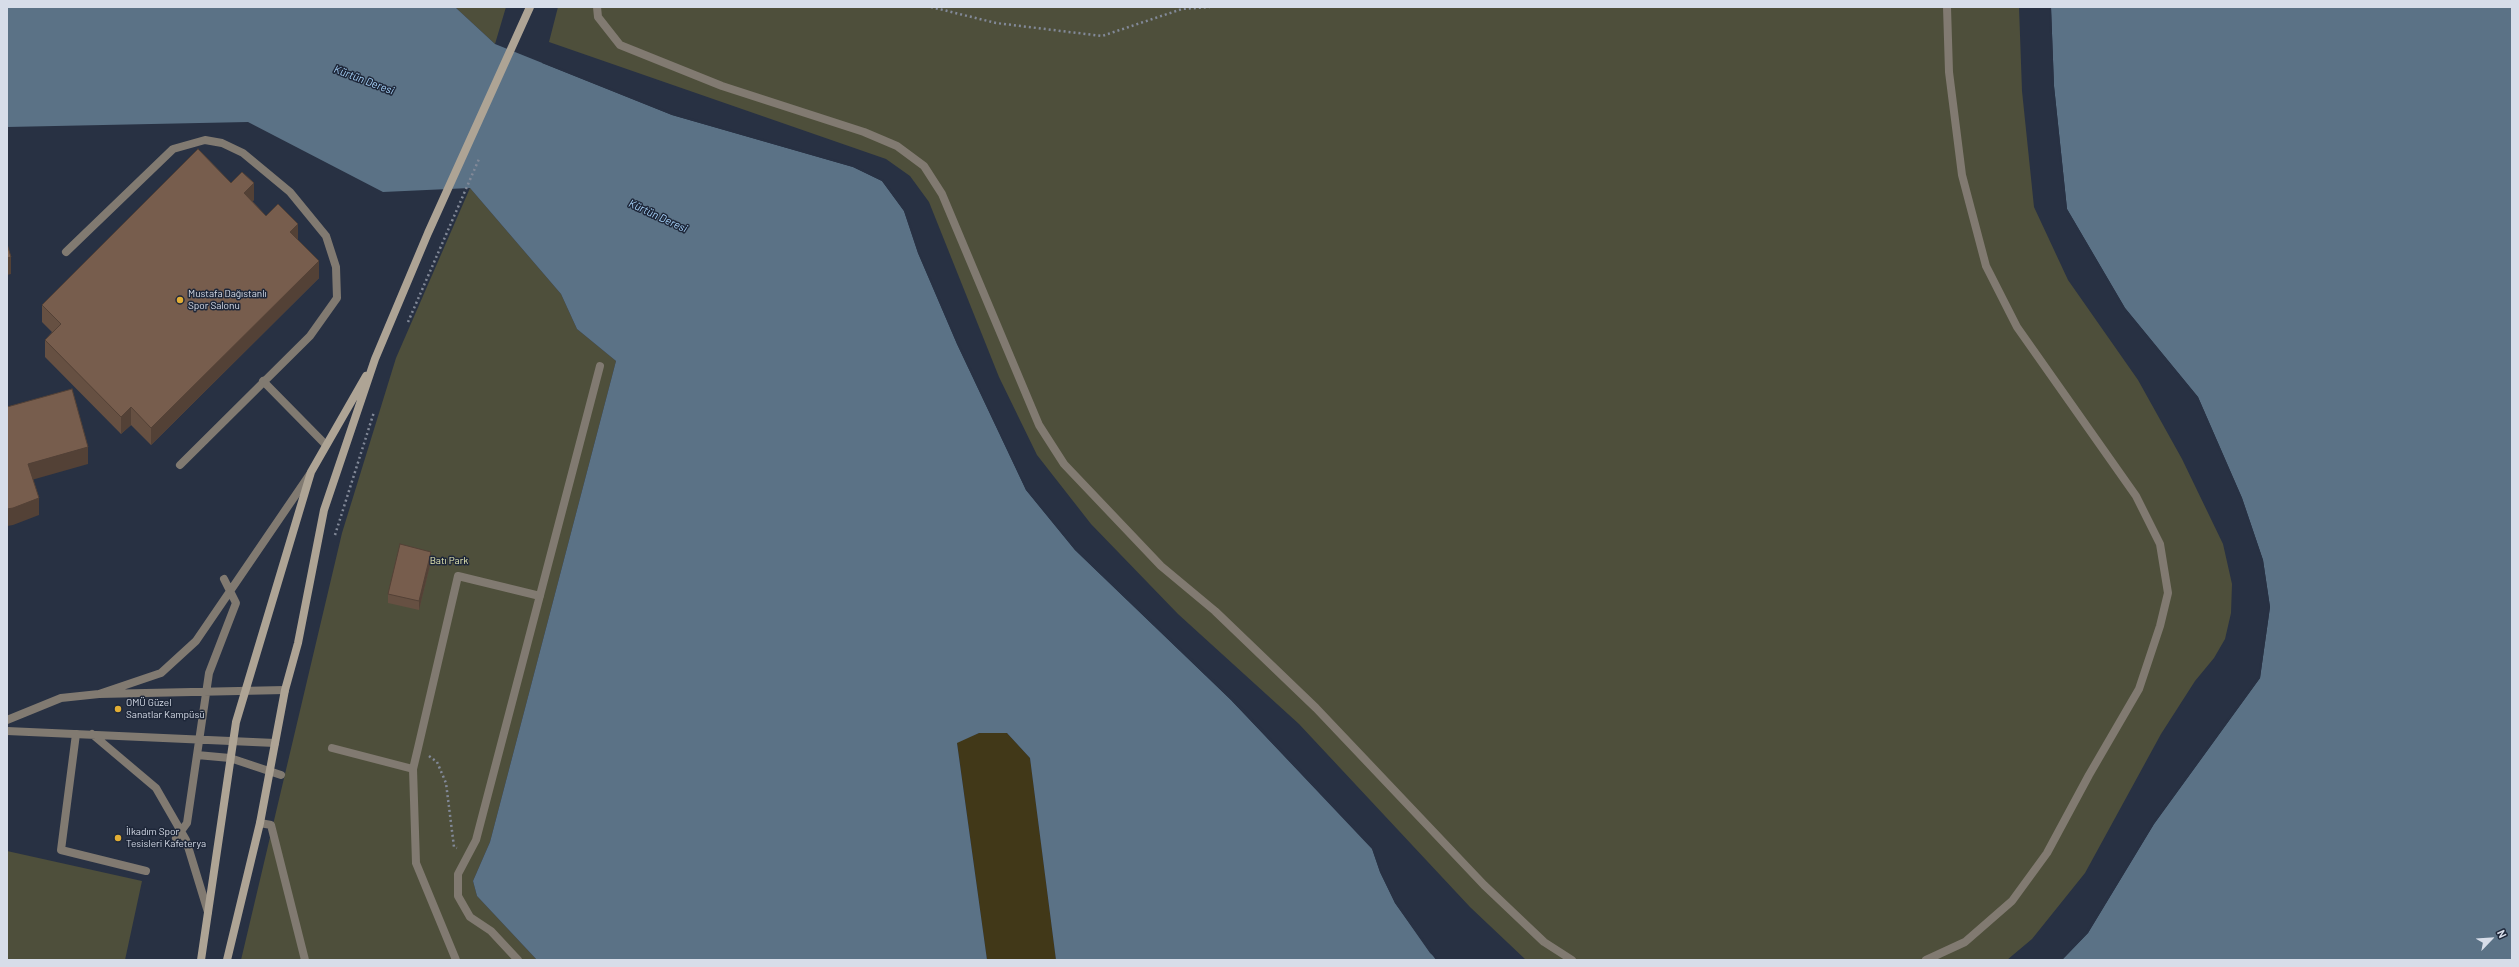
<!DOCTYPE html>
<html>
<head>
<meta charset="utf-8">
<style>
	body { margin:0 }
	#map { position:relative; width:2519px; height:967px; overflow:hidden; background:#283143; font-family:Barlow,sans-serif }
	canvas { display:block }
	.frame { position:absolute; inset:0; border:8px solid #d7dde9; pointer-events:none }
	.north { position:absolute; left:2471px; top:919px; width:40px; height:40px; -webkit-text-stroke:3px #1e2739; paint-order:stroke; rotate:65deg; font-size:11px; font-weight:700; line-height:16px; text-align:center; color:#d7dde9 }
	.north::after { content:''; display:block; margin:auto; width:14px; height:18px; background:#d7dde9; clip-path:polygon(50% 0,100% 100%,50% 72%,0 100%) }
</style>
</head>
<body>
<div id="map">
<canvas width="2519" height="967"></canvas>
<div class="frame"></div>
<div class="north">N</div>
</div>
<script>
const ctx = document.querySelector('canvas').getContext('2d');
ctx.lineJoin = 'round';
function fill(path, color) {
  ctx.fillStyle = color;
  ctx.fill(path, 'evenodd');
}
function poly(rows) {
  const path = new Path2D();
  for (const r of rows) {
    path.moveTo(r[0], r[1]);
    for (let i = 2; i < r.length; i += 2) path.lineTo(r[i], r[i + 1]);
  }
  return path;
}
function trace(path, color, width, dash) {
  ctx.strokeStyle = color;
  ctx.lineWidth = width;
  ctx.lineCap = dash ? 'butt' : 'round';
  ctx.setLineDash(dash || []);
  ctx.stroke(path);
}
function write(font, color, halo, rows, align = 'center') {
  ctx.font = font + ' Barlow,sans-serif';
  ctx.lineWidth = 3;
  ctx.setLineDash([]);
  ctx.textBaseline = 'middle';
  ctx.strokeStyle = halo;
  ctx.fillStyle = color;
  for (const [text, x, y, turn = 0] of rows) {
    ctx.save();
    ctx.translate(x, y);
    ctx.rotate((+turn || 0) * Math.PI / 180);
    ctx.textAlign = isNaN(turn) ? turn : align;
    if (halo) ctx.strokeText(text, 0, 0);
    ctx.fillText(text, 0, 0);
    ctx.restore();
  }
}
fill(poly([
	[455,7,506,7,495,44],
	[558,7,2019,7,2022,91,2034,207,2068,280,2138,380,2182,459,2223,544,2232,584,2231,613,2225,639,2214,658,2195,681,2161,734,2085,873,2032,939,2007,960,1526,960,1470,907,1299,724,1178,614,1091,524,1037,455,999,377,929,202,910,176,886,159,549,42],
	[470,188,561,294,577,329,616,361,490,842,473,881,477,896,537,960,241,960,342,533,396,358],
	[7,851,142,881,125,960,7,960]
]), '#4e4f3b');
fill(poly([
	[979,733,1007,733,1030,758,1056,960,987,960,957,742]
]), '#413818');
fill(poly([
	[7,7,455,7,495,44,672,115,853,167,882,181,904,211,918,253,957,344,1026,490,1075,550,1231,700,1372,849,1380,872,1395,903,1436,960,1056,960,1030,758,1007,733,979,733,957,743,987,960,537,960,477,896,473,881,490,842,616,361,577,329,561,294,470,188,383,192,248,122,7,127],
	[2051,7,2512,7,2512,960,2062,960,2088,933,2154,824,2260,678,2270,607,2263,560,2242,498,2198,397,2125,308,2067,209,2054,86]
]), '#5b7286');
fill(poly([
	[2049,7,2051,7,2054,86,2067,209,2125,308,2198,397,2242,498,2263,560,2270,607,2260,678,2154,824,2088,933,2062,960,2060,959,2086,932,2153,822,2258,677,2268,607,2261,560,2240,498,2196,398,2124,310,2065,210,2052,86],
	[543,61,673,113,854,165,884,180,906,210,920,253,959,343,1027,489,1076,548,1233,698,1374,847,1382,872,1397,902,1438,960,1430,953,1395,903,1380,872,1372,848,1231,700,1075,550,1026,490,957,344,918,253,904,211,882,181,853,167,672,115,542,63]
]), '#283143');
trace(poly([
	[931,7,996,23,1102,36,1182,9,1210,7],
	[408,322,479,159],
	[335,535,374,412],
	[429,756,437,762,446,783,454,847,457,848]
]), '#828998', 2.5, [2, 3]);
trace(poly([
	[597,7,598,17,620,45,722,86,864,132,897,146,924,166,942,194,1039,425,1064,464,1161,566,1215,611,1316,708,1484,885,1544,942,1572,960],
	[66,252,173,149,205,140,222,143,243,153,290,192,326,236,336,267,337,298,310,336,180,465],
	[263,381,326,445],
	[76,734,61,850,146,871],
	[332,748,413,769],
	[1926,960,1965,942,2012,901,2047,853,2089,775,2139,689,2160,626,2168,593,2160,544,2136,496,2017,327,1986,266,1962,175,1949,72,1947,7]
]), '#817a71', 8);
trace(poly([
	[99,694,161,673,196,641,310,474],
	[7,720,61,698,99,694,285,690],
	[7,731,275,743],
	[92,734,156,788,186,840,208,912],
	[197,755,230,758,281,775],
	[260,823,271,825,305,960],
	[176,838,187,823,209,673,236,603,224,579],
	[456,960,416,863,413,769,418,748,458,576,540,596],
	[518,960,491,931,470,917,458,896,458,874,476,840,600,366]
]), '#817a71', 8);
trace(poly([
	[201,960,236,722,311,472,366,376],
	[227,960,260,823,285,690,298,643,324,510,375,359,428,233,530,7]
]), '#aea495', 8);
fill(poly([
	[231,183,254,200,252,201,266,216,298,240,319,278,151,445,131,425,121,434,45,357,45,340,52,332,42,322,42,305],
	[431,561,419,610,388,603,388,594]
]), '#665042');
fill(poly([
	[254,183,254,200,244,210,244,193],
	[298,224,298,241,290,232],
	[11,257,11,274,7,275,7,258],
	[319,261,319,278,151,445,151,428],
	[131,407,131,425,121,434,121,417],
	[88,447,88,464,28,481,28,464],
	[39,498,39,515,13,525,7,526,7,509],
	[431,552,431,561,419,610,419,601]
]), '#534136');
const building = poly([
	[198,149,231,183,242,172,254,183,244,193,266,216,278,204,298,224,290,232,319,261,151,428,131,407,121,417,45,340,61,324,42,305,198,149],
	[7,244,11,257,7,258,7,244],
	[72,389,88,447,28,464,39,498,13,508,7,509,7,407,72,389],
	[400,544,431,552,419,601,388,594,400,544]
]);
fill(building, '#775d4d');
trace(building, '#534136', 1);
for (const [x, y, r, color] of [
	[180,300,4,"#e2ae34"],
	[118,709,4,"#e2ae34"],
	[118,838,4,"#e2ae34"]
]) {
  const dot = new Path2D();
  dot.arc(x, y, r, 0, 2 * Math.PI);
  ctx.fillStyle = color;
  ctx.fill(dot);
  trace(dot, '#1e2739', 1.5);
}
write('10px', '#d7dde9', '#1e2739', [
	["Mustafa Dağıstanlı",188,294],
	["Spor Salonu",188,306],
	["OMÜ Güzel",126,703],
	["Sanatlar Kampüsü",126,715],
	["İlkadım Spor",126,832],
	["Tesisleri Kafeterya",126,844]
], 'left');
write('10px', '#e6e9b2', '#1e2739', [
	["Batı Park",449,561]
]);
write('italic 11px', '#a6d2f9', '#1e2739', [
	["Kürtün Deresi",364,80,21],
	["Kürtün Deresi",658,216,25]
]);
</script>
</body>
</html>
